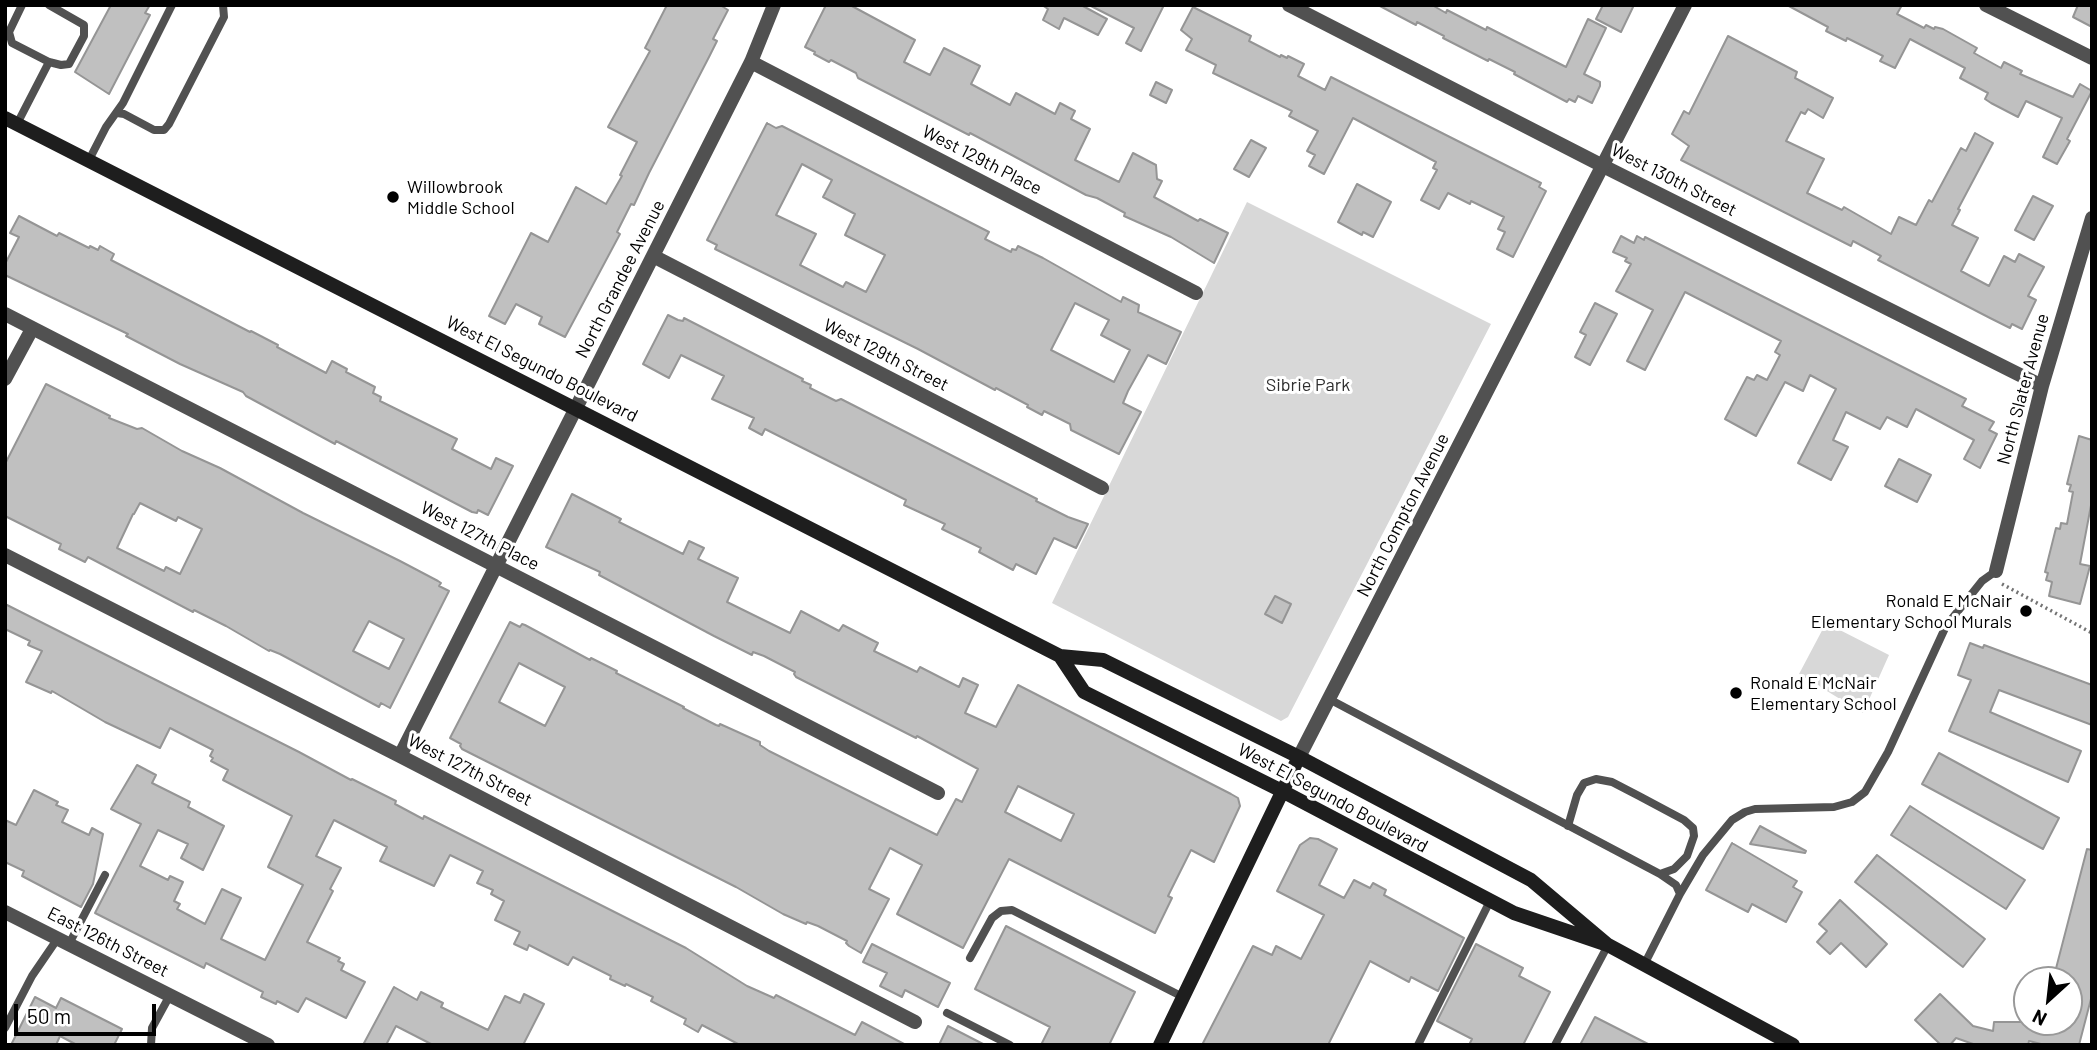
<!DOCTYPE html>
<html>
<head>
<meta charset="utf-8">
<style>
	body { margin:0 }
	#map { position:relative; width:2097px; height:1050px; overflow:hidden; background:#fff; font-family:Barlow,sans-serif }
	canvas { display:block }
	.frame { position:absolute; inset:0; border:7px solid #000; pointer-events:none }
	.north { position:absolute; left:2013px; top:966px; width:70px; height:70px; box-sizing:border-box; background:#fff; border:2px solid #999; border-radius:50%; rotate:207deg; font-size:19px; font-weight:700; line-height:28px; text-align:center; color:#000 }
	.north::after { content:''; display:block; margin:auto; width:24px; height:32px; background:#000; clip-path:polygon(50% 0,100% 100%,50% 72%,0 100%) }
	.scale { position:absolute; left:14px; top:1004px; width:142px; height:32px; box-sizing:border-box; border:4px solid #000; border-top:0; padding-left:9px; font-size:21px; line-height:24px; white-space:nowrap; color:#000; -webkit-text-stroke:5px #fff; paint-order:stroke }
</style>
</head>
<body>
<div id="map">
<canvas width="2097" height="1050"></canvas>
<div class="frame"></div>
<div class="north">N</div>
<div class="scale">50 m</div>
</div>
<script>
const ctx = document.querySelector('canvas').getContext('2d');
ctx.lineJoin = 'round';
function fill(path, color) {
  ctx.fillStyle = color;
  ctx.fill(path, 'evenodd');
}
function poly(rows) {
  const path = new Path2D();
  for (const r of rows) {
    path.moveTo(r[0], r[1]);
    for (let i = 2; i < r.length; i += 2) path.lineTo(r[i], r[i + 1]);
  }
  return path;
}
function trace(path, color, width, dash) {
  ctx.strokeStyle = color;
  ctx.lineWidth = width;
  ctx.lineCap = dash ? 'butt' : 'round';
  ctx.setLineDash(dash || []);
  ctx.stroke(path);
}
function write(font, color, halo, rows, align = 'center') {
  ctx.font = font + ' Barlow,sans-serif';
  ctx.lineWidth = 6;
  ctx.setLineDash([]);
  ctx.textBaseline = 'middle';
  ctx.strokeStyle = halo;
  ctx.fillStyle = color;
  for (const [text, x, y, turn = 0] of rows) {
    ctx.save();
    ctx.translate(x, y);
    ctx.rotate((+turn || 0) * Math.PI / 180);
    ctx.textAlign = isNaN(turn) ? turn : align;
    if (halo) ctx.strokeText(text, 0, 0);
    ctx.fillText(text, 0, 0);
    ctx.restore();
  }
}
fill(poly([
	[1247,202,1491,324,1288,717,1281,721,1052,603],
	[1826,623,1889,655,1863,713,1799,674]
]), '#d8d8d8');
const building = poly([
	[111,5,150,5,145,13,150,15,109,94,75,72,111,5],
	[667,5,720,5,728,10,713,39,717,41,709,57,649,173,634,205,631,204,617,232,620,234,565,337,539,324,542,317,516,304,505,324,489,316,531,233,548,242,576,187,606,204,622,176,620,175,637,142,608,127,650,51,645,48,667,5],
	[826,5,850,5,915,40,904,62,930,75,944,48,980,66,971,84,1010,105,1016,93,1055,114,1060,103,1075,111,1071,119,1090,129,1075,160,1119,182,1133,153,1156,165,1157,179,1162,181,1154,197,1198,221,1200,219,1228,233,1214,263,1171,237,1124,216,1125,213,1097,198,1086,195,1008,153,970,133,969,135,858,78,856,73,831,60,829,62,814,54,815,52,805,47,826,5],
	[1042,5,1081,5,1107,19,1098,35,1064,18,1059,29,1043,20,1048,9,1042,5],
	[1089,5,1164,5,1141,51,1126,43,1134,28,1089,5],
	[1378,5,1432,5,1446,13,1447,10,1486,30,1487,27,1566,67,1588,19,1606,28,1584,74,1600,82,1600,86,1592,103,1578,96,1575,102,1569,99,1567,102,1514,74,1515,72,1489,59,1488,61,1443,38,1444,36,1417,22,1416,25,1378,5],
	[1603,5,1634,5,1621,32,1596,19,1603,5],
	[1787,5,1902,5,1897,14,1924,28,1926,25,1934,29,1935,27,1943,29,1977,48,1974,53,2001,68,2004,62,2022,71,2020,74,2073,97,2080,84,2092,91,2067,139,2070,141,2057,164,2043,157,2062,118,2026,101,2018,117,1991,103,1985,99,1988,93,1960,78,1965,68,1910,39,1895,68,1880,61,1883,56,1847,38,1846,41,1826,31,1828,27,1787,5],
	[2078,5,2092,5,2092,27,2073,17,2078,5],
	[1193,7,1251,36,1249,41,1280,57,1281,55,1287,58,1288,56,1304,64,1298,76,1325,90,1331,77,1541,183,1539,187,1546,191,1513,257,1497,249,1505,232,1498,229,1504,217,1471,201,1470,204,1448,193,1439,209,1421,200,1437,170,1433,168,1436,162,1353,118,1324,174,1309,166,1315,155,1307,151,1318,131,1289,116,1292,111,1213,73,1216,65,1186,50,1192,39,1181,30,1193,7],
	[1728,36,1797,72,1795,78,1833,98,1823,118,1808,109,1805,114,1801,112,1786,141,1824,159,1807,193,1842,210,1844,207,1891,234,1899,217,1916,225,1929,200,1932,202,1961,148,1966,151,1975,133,1993,143,1958,209,1960,210,1952,225,1978,238,1961,271,1989,286,2004,256,2015,262,2019,254,2044,267,2028,296,2036,300,2022,329,2012,324,2010,328,1990,318,1878,260,1881,256,1853,241,1851,246,1681,160,1689,146,1672,134,1684,111,1689,114,1728,36],
	[1156,82,1172,90,1166,103,1150,95,1156,82],
	[767,123,776,128,782,126,989,232,985,239,1011,252,1012,249,1016,250,1018,246,1043,258,1121,302,1123,297,1139,305,1138,312,1181,332,1166,364,1148,355,1128,391,1123,403,1141,412,1119,454,1071,430,1070,424,1044,411,1042,415,1027,407,1028,405,996,388,995,390,918,349,715,249,717,245,707,240,767,123],
	[802,164,832,180,823,197,855,214,845,235,885,255,866,292,846,282,843,287,800,265,816,234,776,215,802,164],
	[1075,303,1109,320,1101,335,1130,350,1114,382,1051,350,1075,303],
	[1251,140,1266,148,1249,177,1234,169,1251,140],
	[1357,184,1391,202,1373,237,1363,232,1362,235,1338,222,1357,184],
	[2033,196,2053,206,2034,240,2015,230,2033,196],
	[19,216,57,236,59,233,89,248,90,246,98,250,100,246,114,254,111,260,250,332,251,331,278,345,277,347,326,373,332,361,347,369,346,372,375,387,373,393,381,397,380,401,457,439,452,449,491,469,496,458,513,466,488,515,478,510,477,513,472,512,336,441,335,444,246,396,243,392,180,364,126,336,128,334,5,275,5,264,19,237,10,233,19,216],
	[1621,236,1634,243,1637,236,1644,240,1645,237,1966,399,1962,406,1994,422,1989,430,1997,434,1980,468,1964,459,1974,440,1916,409,1907,427,1887,417,1880,429,1846,412,1833,440,1848,447,1831,480,1798,463,1836,389,1810,375,1803,391,1785,382,1756,436,1725,419,1747,377,1754,380,1757,375,1767,380,1780,355,1775,352,1781,341,1685,292,1645,370,1627,361,1653,310,1616,291,1631,264,1625,261,1627,258,1613,252,1621,236],
	[1595,303,1617,314,1590,365,1575,357,1586,335,1580,332,1595,303],
	[668,315,678,320,683,321,684,318,803,379,802,381,811,385,810,388,836,401,841,399,1037,499,1036,501,1068,517,1088,524,1076,548,1054,538,1036,574,1016,564,1013,570,979,552,981,548,942,529,945,524,904,505,906,500,765,429,762,435,749,428,754,418,712,399,724,376,681,355,669,378,643,364,668,315],
	[46,384,110,416,109,418,137,429,142,428,182,451,220,468,303,513,400,561,438,581,441,583,439,586,449,591,390,708,381,703,379,707,280,654,270,650,269,651,226,626,194,610,193,612,88,557,85,562,59,549,61,544,5,516,5,464,46,384],
	[140,503,176,521,178,517,202,529,180,574,166,567,164,571,117,548,133,514,134,514,140,503],
	[369,621,404,639,389,669,353,651,369,621],
	[2079,436,2092,440,2092,500,2080,564,2090,566,2080,604,2049,596,2052,582,2046,580,2048,573,2045,572,2056,528,2060,529,2061,523,2067,524,2073,492,2069,491,2071,485,2067,484,2079,436],
	[1899,459,1931,475,1917,502,1885,486,1899,459],
	[572,494,621,519,619,522,683,554,689,541,704,548,698,559,738,578,727,602,790,633,801,611,839,631,843,625,878,643,874,651,917,672,920,667,959,687,963,678,978,685,965,713,996,727,1018,685,1231,794,1238,798,1240,806,1214,862,1191,850,1168,896,1172,898,1155,933,1009,859,963,948,897,914,922,865,890,848,869,889,889,899,861,953,849,946,846,943,847,941,818,926,807,922,806,924,783,914,736,887,462,749,460,746,461,744,450,738,510,622,520,627,522,624,525,625,590,660,591,658,617,671,616,673,684,707,683,708,716,725,719,726,720,724,760,742,760,745,769,751,937,835,956,799,962,802,978,769,917,736,916,738,796,677,794,674,795,672,764,656,753,652,752,655,714,636,599,575,600,572,546,547,572,494],
	[519,663,565,687,545,726,499,702,519,663],
	[1018,786,1074,814,1061,841,1005,812,1018,786],
	[1275,596,1291,604,1282,623,1265,614,1275,596],
	[5,604,299,752,351,780,352,779,396,801,395,804,423,819,424,816,686,948,747,986,774,998,776,995,855,1035,862,1022,906,1045,740,1045,702,1025,698,1032,684,1024,686,1019,651,1001,653,997,626,984,625,986,610,979,611,976,573,957,568,965,529,945,527,950,514,944,520,932,495,920,504,901,491,894,493,890,477,883,483,871,450,855,434,886,380,861,387,847,334,820,316,856,341,868,330,889,333,891,307,942,340,958,338,961,344,964,341,970,365,982,346,1018,306,998,298,1012,277,1001,276,1004,261,997,263,992,206,963,204,968,95,913,141,824,111,809,137,765,156,775,152,783,190,802,188,807,224,826,203,870,181,858,188,844,158,830,140,866,168,880,170,876,183,882,174,901,180,904,177,909,205,924,222,889,241,898,221,939,265,960,303,885,268,867,292,816,223,780,228,770,211,761,213,758,210,756,213,750,170,728,160,748,105,722,52,691,51,693,26,682,42,651,28,645,30,641,5,629,5,604],
	[1970,643,1983,648,1984,645,2092,685,2092,725,1999,690,1990,712,2081,751,2068,782,1949,731,1971,680,1958,675,1970,643],
	[1939,753,2059,818,2043,849,1922,784,1939,753],
	[34,790,58,802,56,805,68,810,62,822,89,835,92,828,103,834,93,884,81,907,22,876,24,871,5,862,5,820,16,825,34,790],
	[1910,806,2025,880,2006,909,1891,835,1910,806],
	[1760,826,1806,851,1805,853,1750,844,1760,826],
	[1310,838,1318,839,1337,849,1319,885,1344,898,1354,880,1370,888,1373,883,1386,890,1384,895,1464,938,1438,991,1411,977,1409,982,1370,961,1328,1045,1202,1045,1253,946,1272,955,1276,946,1301,959,1324,915,1277,891,1300,845,1310,838],
	[1732,843,1797,881,1793,887,1802,892,1786,922,1752,904,1748,912,1706,890,1732,843],
	[2087,849,2092,850,2092,995,2079,1045,2045,1045,2029,1041,2028,1045,1976,1045,1956,1038,1950,1045,1941,1045,1915,1020,1940,994,1973,1026,1993,1031,1994,1022,2069,1022,2069,980,2053,980,2087,849],
	[1877,855,1985,939,1963,967,1855,882,1877,855],
	[1840,900,1887,944,1866,967,1841,943,1830,954,1817,942,1827,931,1819,924,1840,900],
	[1006,926,1135,992,1109,1045,1041,1045,1050,1027,975,989,1006,926],
	[872,944,950,983,938,1007,905,990,902,997,880,986,887,973,863,962,872,944],
	[1476,944,1523,968,1519,976,1550,992,1523,1045,1469,1045,1472,1039,1437,1021,1476,944],
	[394,987,417,1000,421,992,443,1003,441,1007,488,1030,505,996,520,1003,524,994,544,1004,523,1045,433,1045,396,1026,386,1045,363,1045,394,987],
	[35,997,56,1008,61,998,122,1029,114,1045,77,1045,60,1036,56,1045,11,1045,35,997],
	[1595,1017,1650,1045,1580,1045,1595,1017],
	[948,1026,985,1045,939,1045,948,1026]
]);
fill(building, '#c0c0c0');
trace(building, '#959595', 2);
trace(poly([
	[2002,584,2092,633]
]), '#737373', 3.5, [2, 3.5]);
trace(poly([
	[22,5,9,32,12,43,49,62,61,65,69,64,84,36,84,25,49,5],
	[117,113,124,114,154,130,164,130,169,124,224,17,223,5],
	[17,124,49,62],
	[89,160,106,127,123,103,172,5],
	[1329,699,1660,874,1676,885,1680,894,1644,965],
	[1568,826,1577,795,1584,783,1596,779,1612,782,1639,796,1684,820,1693,828,1694,836,1687,856,1674,869,1660,874],
	[1680,894,1703,855,1732,820,1745,812,1755,809,1834,807,1852,802,1865,792,1888,752,1946,626,1982,581,1996,571],
	[69,944,105,875],
	[970,958,992,918,1001,911,1012,910,1183,997],
	[947,1013,1010,1045],
	[5,1028,32,976,58,938],
	[151,1045,152,1028,170,995],
	[1418,1045,1490,901],
	[1555,1045,1608,945]
]), '#515151', 8);
trace(poly([
	[1289,5,1603,166,2042,386],
	[1986,5,2092,58],
	[751,62,1196,293],
	[653,256,1102,488],
	[5,314,938,793],
	[5,379,32,329],
	[5,555,400,756,915,1022],
	[1996,571,2042,386,2092,218],
	[400,756,751,62,774,5],
	[5,912,268,1045]
]), '#515151', 14);
trace(poly([
	[1299,757,1685,5]
]), '#515151', 14);
trace(poly([
	[5,118,1060,656,1103,660,1299,757,1531,880,1608,945],
	[1060,656,1084,692,1282,791,1514,913,1608,945,1793,1045],
	[1160,1045,1299,757]
]), '#1e1e1e', 14);
for (const [x, y, r, color] of [
	[393,197,7,"#000"],
	[2026,611,7,"#000"],
	[1736,693,7,"#000"]
]) {
  const dot = new Path2D();
  dot.arc(x, y, r, 0, 2 * Math.PI);
  ctx.fillStyle = color;
  ctx.fill(dot);
  trace(dot, '#fff', 2.5);
}
write('18px', '#000', '#fff', [
	["West 129th Place",982,160,27],
	["West 130th Street",1674,180,27],
	["North Grandee Avenue",620,279,-63],
	["West 129th Street",886,355,27],
	["West El Segundo Boulevard",542,369,27],
	["North Slater Avenue",2023,389,-75],
	["North Compton Avenue",1403,515,-63],
	["West 127th Place",480,536,27],
	["West 127th Street",470,770,27],
	["West El Segundo Boulevard",1333,798,28],
	["East 126th Street",108,942,27]
]);
write('18px', '#000', '#fff', [
	["Willowbrook",407,187],
	["Middle School",407,208],
	["Ronald E McNair",2012,601,"right"],
	["Elementary School Murals",2012,622,"right"],
	["Ronald E McNair",1750,683],
	["Elementary School",1750,704]
], 'left');
write('18px', '#2f2f2f', '#fff', [
	["Sibrie Park",1308,385]
]);
</script>
</body>
</html>
